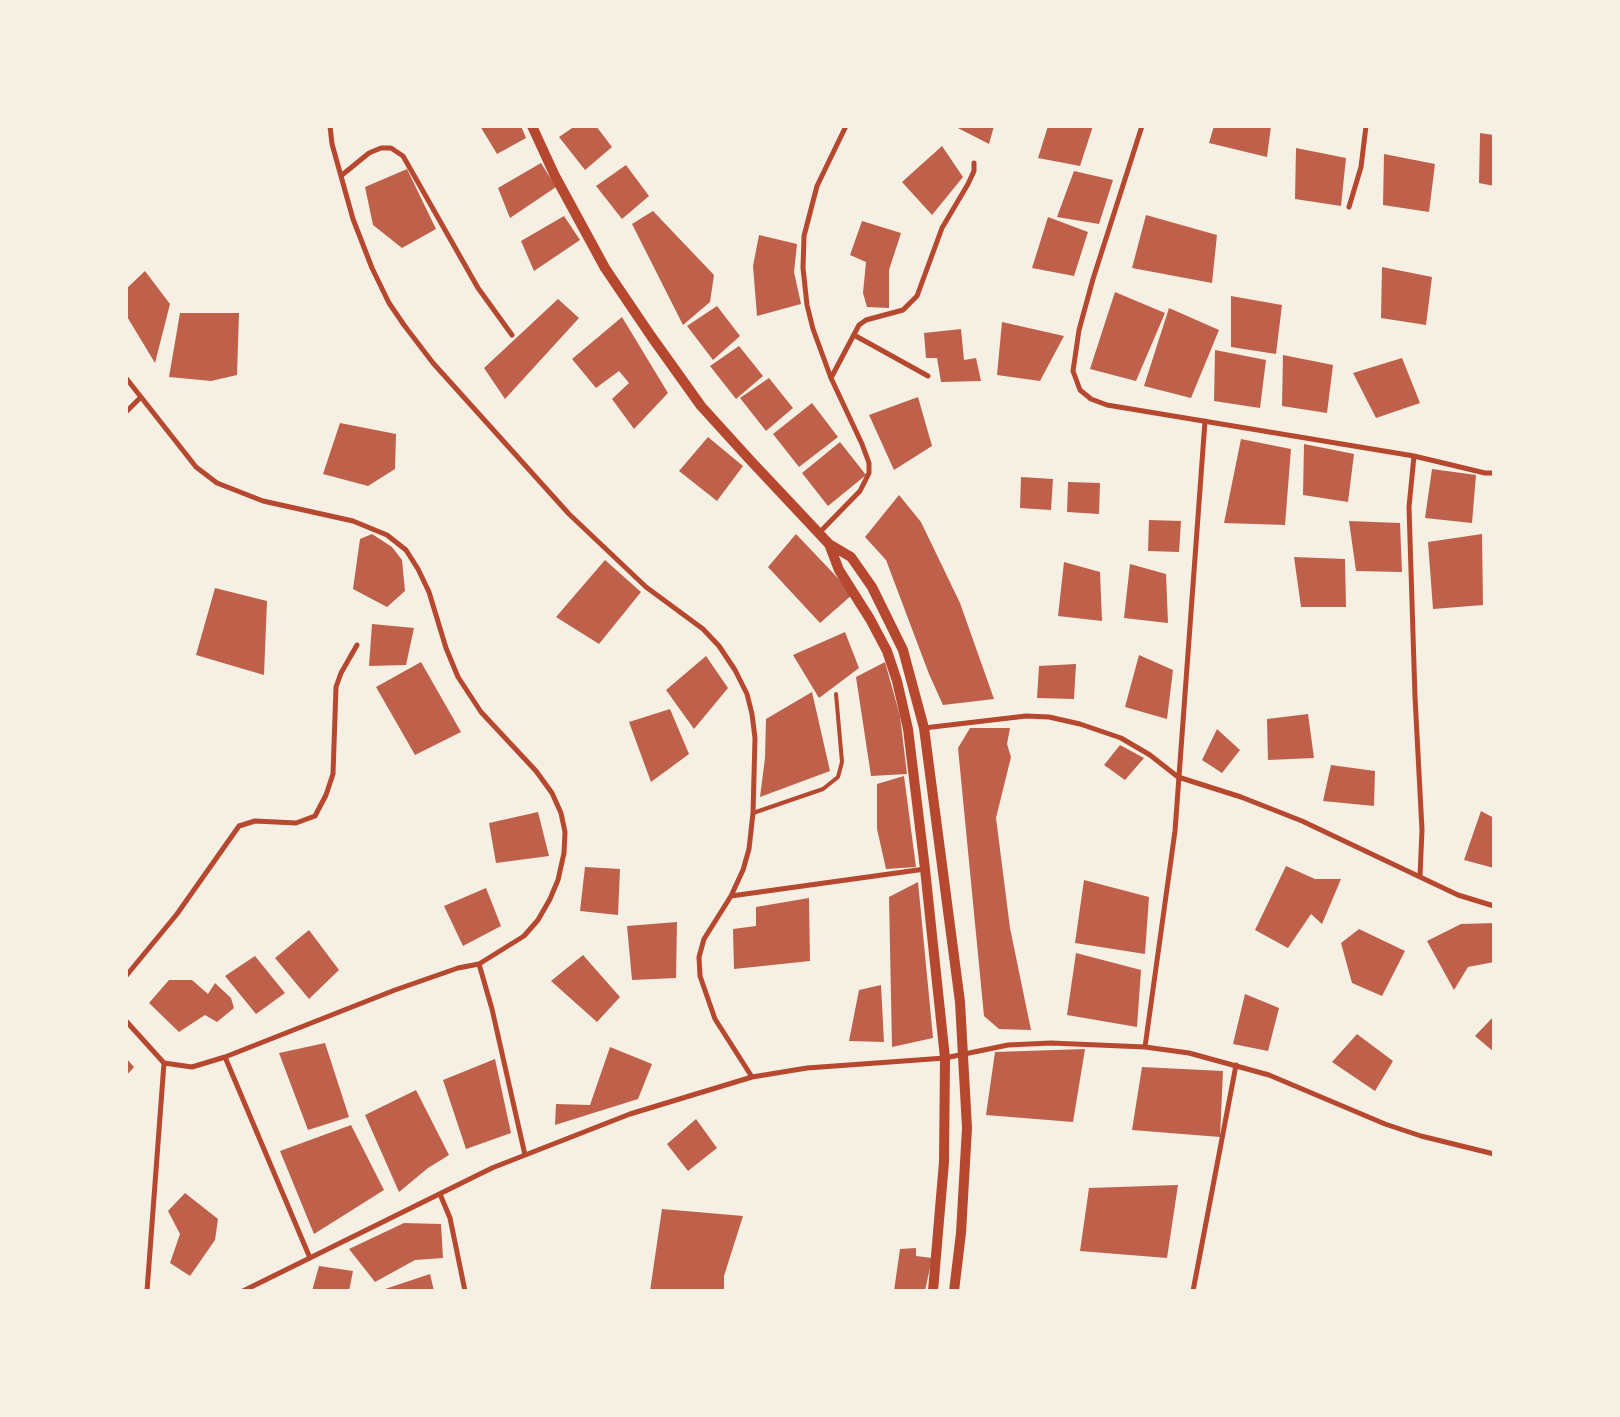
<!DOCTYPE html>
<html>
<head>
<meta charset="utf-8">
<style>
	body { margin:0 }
	#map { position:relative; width:1620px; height:1417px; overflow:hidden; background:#f6efe4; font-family:Georgia,serif }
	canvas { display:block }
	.frame { position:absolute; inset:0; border:128px solid #f6efe4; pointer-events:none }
</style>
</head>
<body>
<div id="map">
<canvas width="1620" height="1417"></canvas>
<div class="frame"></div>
</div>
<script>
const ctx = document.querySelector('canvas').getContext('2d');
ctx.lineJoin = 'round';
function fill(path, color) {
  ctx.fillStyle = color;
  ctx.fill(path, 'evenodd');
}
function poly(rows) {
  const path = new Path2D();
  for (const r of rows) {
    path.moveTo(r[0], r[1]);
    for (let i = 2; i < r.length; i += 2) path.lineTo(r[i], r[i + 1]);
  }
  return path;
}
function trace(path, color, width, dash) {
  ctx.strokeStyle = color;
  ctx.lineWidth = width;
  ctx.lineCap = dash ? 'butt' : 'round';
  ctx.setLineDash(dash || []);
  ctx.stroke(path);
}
fill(poly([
	[480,126,521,126,526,138,497,154],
	[575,126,596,126,612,147,585,170,559,137],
	[954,126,994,126,989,144],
	[1048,126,1093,126,1080,166,1038,158],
	[1214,126,1271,126,1267,157,1209,143],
	[1480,133,1494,135,1494,186,1479,183],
	[942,146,963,177,932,215,902,182],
	[1296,148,1346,158,1341,206,1295,199],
	[1384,154,1435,164,1429,212,1383,205],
	[541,163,556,187,510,218,498,188],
	[626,165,649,196,622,219,596,186],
	[407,169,436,229,402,248,373,225,365,187],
	[1074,171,1113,180,1099,224,1057,217],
	[653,211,714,275,710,302,683,325,632,224],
	[1146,215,1217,235,1212,283,1132,268],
	[564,216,580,240,534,271,521,241],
	[1048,217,1088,232,1074,276,1032,268],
	[862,221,901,233,889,270,889,308,867,307,863,293,866,262,850,255],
	[759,235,797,244,794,272,801,304,757,316,753,266],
	[1382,267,1432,277,1426,325,1381,318],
	[145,271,170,304,155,363,126,315,126,289],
	[1115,292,1165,313,1136,381,1090,369],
	[1231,296,1282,305,1276,354,1231,347],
	[558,299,579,318,505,399,484,368],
	[717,306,740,336,713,360,687,326],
	[1169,308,1219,330,1191,398,1144,386],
	[180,313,239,313,237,375,211,381,169,377],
	[622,317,668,393,634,429,612,399,629,383,619,371,596,388,572,359],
	[1002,322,1064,336,1040,381,997,375],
	[961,329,964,360,976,358,981,381,941,382,937,358,926,358,924,333],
	[739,346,763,376,736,399,710,366],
	[1215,350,1266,360,1260,408,1214,401],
	[1283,355,1333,365,1327,413,1282,406],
	[1402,358,1420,403,1376,418,1353,373],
	[769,378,793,408,766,431,740,398],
	[918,397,932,446,894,470,869,415],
	[812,403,838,437,799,467,773,434],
	[340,423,396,434,395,469,368,486,323,474],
	[708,437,743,466,717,501,679,471],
	[1241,439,1291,449,1285,525,1224,523],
	[840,442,866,475,828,506,802,473],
	[1304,444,1354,454,1348,502,1303,495],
	[1432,469,1476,475,1472,523,1425,518],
	[1021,477,1053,479,1051,510,1020,508],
	[1068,482,1100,483,1099,514,1067,512],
	[899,495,921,522,960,603,994,699,943,705,929,674,886,560,865,537],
	[1149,520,1181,521,1179,552,1148,551],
	[1349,521,1400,523,1402,572,1356,571],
	[372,534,392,547,402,560,405,591,387,607,353,589,360,539],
	[796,534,853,594,820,623,768,567],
	[1482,534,1483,605,1433,609,1428,542],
	[1294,557,1345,559,1346,607,1301,607],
	[605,560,641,592,599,644,556,617],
	[1064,562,1100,572,1102,621,1058,616],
	[1130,564,1166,574,1168,623,1124,618],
	[215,588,267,601,264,675,196,655],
	[372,624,414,628,406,665,369,666],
	[845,632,859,668,819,698,793,655],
	[1139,655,1173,670,1167,719,1125,707],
	[706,656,728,688,694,729,666,690],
	[421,662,461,732,415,755,376,687],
	[885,662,900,716,907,774,871,776,856,677],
	[1076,664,1074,699,1037,698,1039,666],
	[812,692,830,771,760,797,765,758,766,719],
	[670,709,689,754,651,782,629,722],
	[1308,714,1314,758,1268,760,1267,719],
	[970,728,1010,728,1007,744,1011,757,996,818,1010,928,1031,1030,999,1029,984,1016,958,748],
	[1217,729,1240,750,1222,773,1202,760],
	[1120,745,1144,758,1125,780,1104,765],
	[1331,765,1375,771,1374,806,1323,801],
	[904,776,916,867,886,869,877,829,877,784],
	[1481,811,1494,818,1494,868,1464,860],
	[538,812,549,856,496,863,489,823],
	[1286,866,1315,879,1341,879,1322,924,1311,914,1288,948,1255,930],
	[585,867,620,869,618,915,580,911],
	[1084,880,1149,897,1145,954,1075,943],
	[918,882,933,1038,892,1047,889,897],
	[486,888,501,926,463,946,444,906],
	[809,898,810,961,734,969,733,929,756,926,756,907],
	[677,922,676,978,632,980,627,926],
	[1494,923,1494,962,1468,967,1454,990,1427,941,1461,924],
	[1359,929,1405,951,1382,996,1352,983,1341,943],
	[309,930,339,970,309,999,275,958],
	[1076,953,1141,970,1137,1027,1067,1015],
	[583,955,620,997,597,1022,551,981],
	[255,956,285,993,256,1014,225,976],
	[169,980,192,980,208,994,215,983,231,998,234,1008,217,1022,205,1015,179,1032,149,1003],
	[881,985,884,1042,849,1041,859,990],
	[1245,994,1279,1008,1268,1051,1233,1044],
	[1494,1016,1494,1052,1475,1036],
	[1357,1034,1393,1061,1375,1091,1332,1062],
	[325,1043,349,1117,308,1130,279,1053],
	[610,1047,652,1064,638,1099,555,1125,556,1104,590,1105],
	[1085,1049,1073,1122,986,1115,995,1052],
	[126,1058,134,1067,126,1076],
	[495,1059,511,1133,466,1149,443,1080],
	[1142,1067,1223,1071,1220,1137,1132,1130],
	[416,1090,449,1155,428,1168,399,1192,365,1115],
	[696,1119,717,1148,688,1171,667,1144],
	[351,1125,384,1190,314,1234,280,1151],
	[1178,1185,1167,1258,1080,1251,1089,1188],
	[185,1193,218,1219,215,1240,190,1276,170,1263,180,1234,168,1211],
	[662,1209,743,1216,724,1276,724,1291,650,1291],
	[404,1223,441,1224,443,1258,415,1260,375,1282,349,1249],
	[916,1248,916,1256,932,1258,925,1291,894,1291,900,1249],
	[319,1266,353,1271,349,1291,312,1291],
	[430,1274,434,1291,382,1291,382,1290]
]), '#bf614a');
trace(poly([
	[753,813,823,789,838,777,842,762,836,694]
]), '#b5482f', 4);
trace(poly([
	[330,126,332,144,353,219,372,268,389,303,404,325,433,363,569,514,646,587,703,629,719,646,735,670,747,694,752,714,755,738,753,813,749,849,743,870,731,896,704,939,699,957,700,976,715,1019,752,1077],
	[1142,126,1093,279,1079,330,1073,371,1080,390,1091,399,1107,405,1414,456,1485,473,1494,473],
	[342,175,369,153,381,148,391,148,403,156,478,288,512,335],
	[1349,207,1361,167,1366,126],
	[854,335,928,376],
	[126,378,196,467,217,483,263,501,353,521,387,535,406,550,418,569,429,592,446,648,458,677,481,712,536,771,552,793,561,813,565,832,564,853,558,880,550,899,538,920,524,936,479,964,458,968,395,990,225,1057],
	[831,378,859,325,866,320,903,310,917,296,942,228,968,184,974,171,974,163],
	[126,412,141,397],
	[1414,456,1409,507,1415,697,1422,830,1420,876],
	[819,533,860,491,869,473,869,463,862,444,831,378,813,329,807,305,803,268,804,236,817,186,846,126],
	[924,728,1026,716,1049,717,1080,724,1121,738,1150,755,1178,777,1241,797,1302,821,1458,895,1494,906],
	[731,896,925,869],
	[479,964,492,1009,525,1155],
	[126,976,177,914,239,826,255,821,296,823,315,816,326,795,333,774,336,687,341,673,357,645],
	[126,1021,164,1063,192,1067,225,1057,310,1258],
	[1145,1047,1175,831,1205,421],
	[440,1194,450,1218,465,1291],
	[147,1291,164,1063],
	[243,1291,492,1168,630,1114,752,1077,807,1068,945,1058,1008,1045,1051,1043,1145,1047,1189,1053,1269,1075,1385,1124,1421,1136,1494,1154],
	[1193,1291,1236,1065]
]), '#b5482f', 5);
trace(poly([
	[532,126,555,176,605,268,651,336,701,406,751,461,829,544,851,557,872,587,903,650,924,728,960,1002,967,1128,961,1233,954,1291],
	[829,544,839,570,870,619,887,651,897,681,908,729,925,869,945,1058,944,1162,933,1291]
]), '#b5482f', 10);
</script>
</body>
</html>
